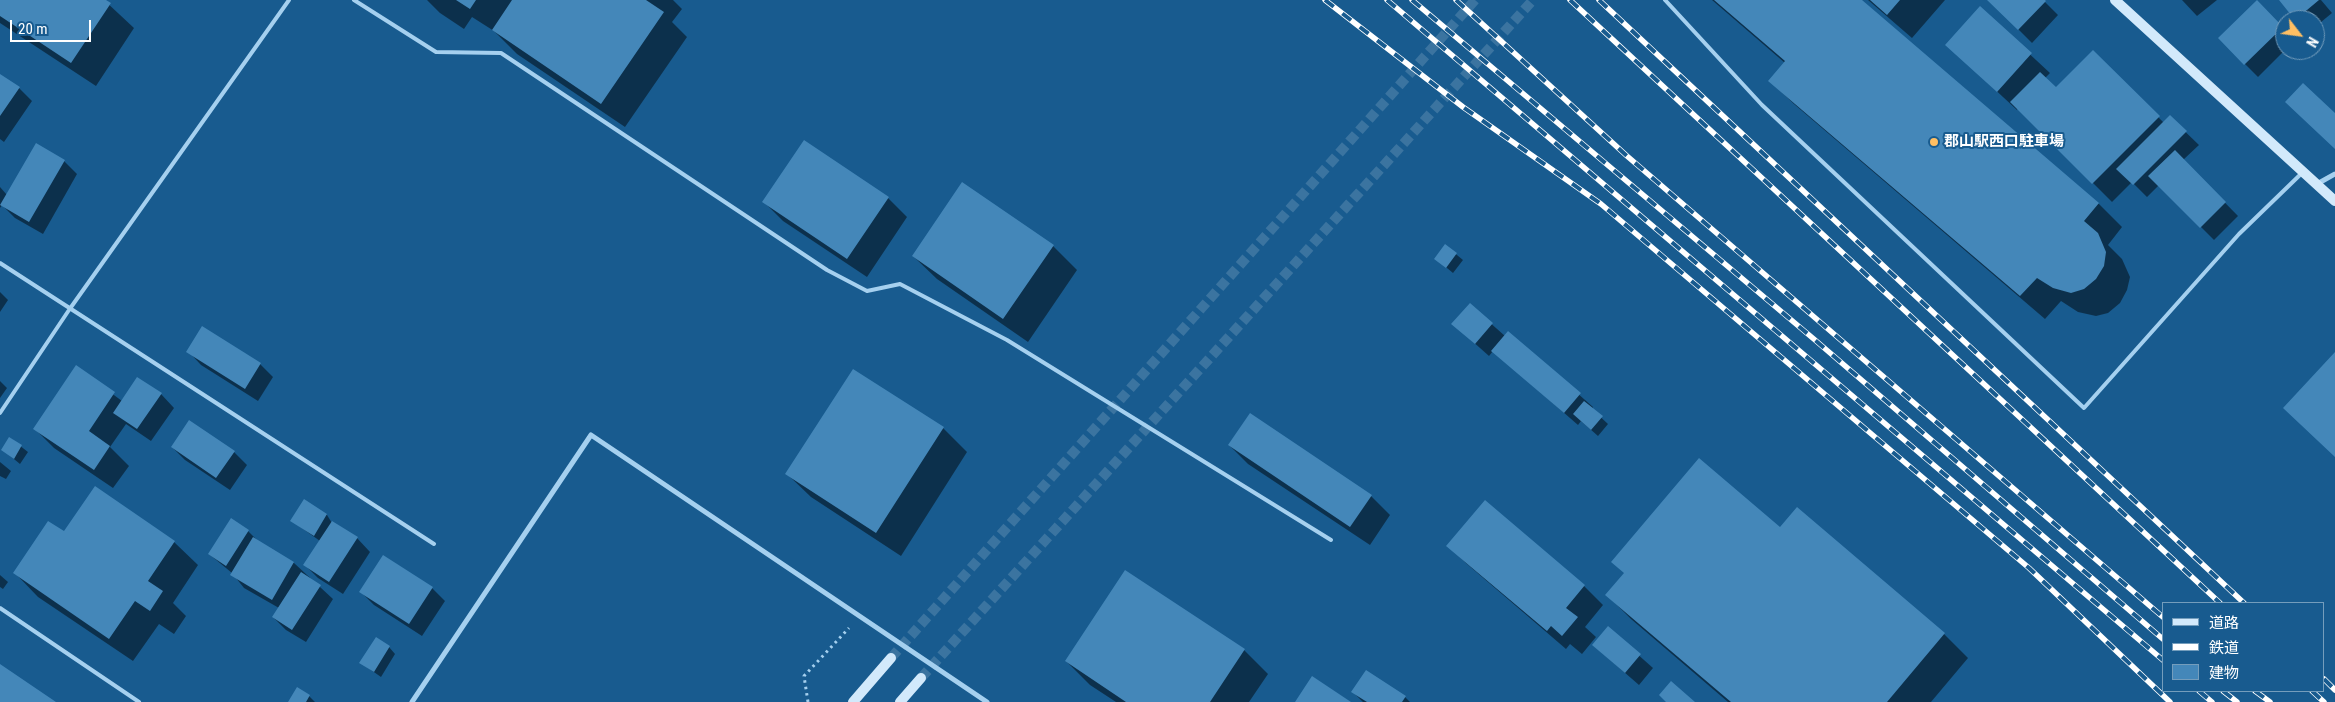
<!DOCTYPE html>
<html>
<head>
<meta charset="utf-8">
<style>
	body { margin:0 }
	#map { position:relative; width:2335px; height:702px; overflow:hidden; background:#185b8f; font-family:"Roboto Condensed","Noto Sans JP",sans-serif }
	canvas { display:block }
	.legend { position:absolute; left:2162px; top:602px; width:162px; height:90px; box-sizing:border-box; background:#185b8f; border:1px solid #749dbc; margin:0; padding:6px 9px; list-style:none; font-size:15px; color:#fff }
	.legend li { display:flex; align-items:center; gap:10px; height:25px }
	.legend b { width:25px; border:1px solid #749dbc }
	.north { position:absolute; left:2275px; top:10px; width:50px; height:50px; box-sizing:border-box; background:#185b8f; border:1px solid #749dbc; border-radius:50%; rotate:120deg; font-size:14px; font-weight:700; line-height:20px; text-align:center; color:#fff }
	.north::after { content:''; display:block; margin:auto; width:18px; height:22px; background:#ffbf63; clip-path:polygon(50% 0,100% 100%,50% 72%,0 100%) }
	.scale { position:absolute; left:10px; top:20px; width:81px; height:22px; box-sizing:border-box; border:2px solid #fff; border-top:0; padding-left:6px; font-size:15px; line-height:18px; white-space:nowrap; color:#fff; -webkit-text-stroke:4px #185b8f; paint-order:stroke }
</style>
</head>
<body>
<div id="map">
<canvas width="2335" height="702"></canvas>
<ul class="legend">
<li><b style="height:6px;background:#d2e9fb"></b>道路</li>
<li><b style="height:6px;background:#fff"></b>鉄道</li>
<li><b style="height:14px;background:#4487b9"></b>建物</li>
</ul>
<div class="north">N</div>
<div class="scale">20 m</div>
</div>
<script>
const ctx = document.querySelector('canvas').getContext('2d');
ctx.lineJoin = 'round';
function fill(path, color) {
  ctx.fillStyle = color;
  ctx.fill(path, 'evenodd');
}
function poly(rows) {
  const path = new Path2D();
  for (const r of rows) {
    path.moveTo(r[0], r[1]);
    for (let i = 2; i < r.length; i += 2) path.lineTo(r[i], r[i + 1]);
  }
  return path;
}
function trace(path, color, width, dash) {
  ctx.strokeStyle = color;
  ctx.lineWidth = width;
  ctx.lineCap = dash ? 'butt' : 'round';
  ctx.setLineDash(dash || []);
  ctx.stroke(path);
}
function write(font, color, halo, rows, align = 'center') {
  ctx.font = font + ' "Roboto Condensed","Noto Sans JP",sans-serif';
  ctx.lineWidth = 4;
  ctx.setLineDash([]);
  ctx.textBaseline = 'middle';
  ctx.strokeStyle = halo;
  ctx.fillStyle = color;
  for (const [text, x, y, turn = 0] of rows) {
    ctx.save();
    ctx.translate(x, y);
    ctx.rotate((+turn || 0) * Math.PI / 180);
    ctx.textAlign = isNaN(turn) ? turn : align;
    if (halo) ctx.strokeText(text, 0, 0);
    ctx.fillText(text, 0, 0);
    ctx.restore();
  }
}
fill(poly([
	[0,0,104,0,134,28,96,86,0,23],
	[427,0,673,0,682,9,672,22,687,37,625,127,517,54,494,31,472,17,464,29,440,13],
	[1712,0,1860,0,2099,204,2122,227,2108,245,2122,259,2130,277,2127,290,2120,303,2108,313,2096,316,2078,312,2061,301,2045,319,1794,104,1770,81,1785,63],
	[1868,0,1945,0,1912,38],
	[1989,0,2043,0,2058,15,2032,43],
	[2182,0,2217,0,2197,16],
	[2281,0,2321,0,2332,13,2315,27,2315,20,2296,20],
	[2257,2,2285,31,2285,50,2258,77,2219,38],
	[1980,8,2050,73,2045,78,2056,89,2093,51,2164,123,2170,117,2199,145,2183,160,2238,216,2214,240,2159,185,2147,197,2132,182,2112,202,2018,108,2017,110,1947,45],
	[0,75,19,88,32,101,4,142,0,139],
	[64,161,77,174,43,234,15,218,2,205,0,208,0,187,7,195],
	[963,184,1053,246,1077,270,1028,342,937,279,913,256],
	[888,198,907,217,867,277,783,221,764,202],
	[1446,246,1463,260,1453,273,1441,263],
	[0,292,8,300,0,312],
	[1470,305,1505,336,1508,332,1593,407,1592,409,1608,424,1598,436,1581,421,1578,425,1493,351,1489,356,1453,324],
	[188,351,260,364,273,377,258,401,201,365],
	[76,367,122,401,161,394,174,408,151,441,126,424,110,447,129,466,113,488,54,448,35,429],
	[0,381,7,388,0,398],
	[943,428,967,452,901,556,811,497,787,474],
	[10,438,28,452,20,464,3,450],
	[1229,445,1371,496,1390,515,1370,545,1248,464],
	[172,447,234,452,247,465,230,490,185,460],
	[0,462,11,471,6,479,0,476],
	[304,501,327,515,332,523,357,538,370,552,343,594,318,578,305,565,320,541,292,521],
	[1485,502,1584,586,1603,605,1585,627,1596,637,1582,654,1570,644,1566,649,1467,564,1448,546],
	[1797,509,1944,634,1968,658,1931,702,1728,702,1631,619,1607,595,1780,529],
	[248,531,260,543,294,563,333,599,306,642,286,630,273,617,279,608,244,588,232,573,209,554],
	[65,533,174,542,198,565,173,603,186,616,174,634,159,624,133,661,38,597,15,573],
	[0,575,8,582,3,589,0,587],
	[432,588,445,601,422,636,374,605,361,592],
	[1608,628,1653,668,1639,685,1593,645],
	[389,647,395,654,381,677,361,663],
	[1244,650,1268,674,1249,702,1116,702,1090,685,1066,661],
	[1366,671,1405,697,1410,702,1363,702,1353,692],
	[298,689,309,696,315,702,289,702]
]), '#0007');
fill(poly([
	[0,0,106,0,111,3,71,63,0,16],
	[456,0,476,0,470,9],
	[512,0,646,0,664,12,601,104,492,30],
	[1714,0,1862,0,2099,203,2084,221,2098,233,2106,252,2104,266,2096,279,2084,289,2071,293,2053,288,2037,278,2020,296,1768,81,1785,61],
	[1870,0,1900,0,1887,15],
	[1987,0,2045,0,2046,1,2018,30],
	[2257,0,2283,27,2244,65,2218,38],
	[2279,0,2319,0,2295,20],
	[1980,6,2032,53,1997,92,1945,45],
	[2093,50,2160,116,2092,184,2010,102,2040,72,2056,87],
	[0,74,20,87,0,116],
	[2303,83,2335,113,2335,149,2285,102],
	[2170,115,2187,131,2133,185,2116,169],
	[804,140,889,197,847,259,762,202],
	[36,143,65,160,29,222,0,205],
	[2175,150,2226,202,2200,228,2148,176],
	[962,182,1054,245,1003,319,912,256],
	[1445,244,1457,253,1446,268,1434,259],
	[1470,303,1493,323,1475,344,1451,324],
	[202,326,261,363,245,389,186,352],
	[1508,331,1581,393,1564,413,1491,351],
	[2335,352,2335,457,2283,408],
	[76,365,115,392,89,431,110,446,94,470,33,429],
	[853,369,944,427,876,533,785,474],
	[137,377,162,393,137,429,113,413],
	[1584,401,1603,416,1591,430,1573,414],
	[1250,413,1372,495,1350,527,1228,445],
	[189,420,235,451,216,478,171,447],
	[9,437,22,445,14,459,1,450],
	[1699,458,1780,527,1797,507,1945,633,1887,702,1731,702,1605,595,1624,573,1611,562],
	[95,486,175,541,148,581,163,591,150,611,135,601,109,639,13,573,48,521,64,531],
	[304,499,327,514,314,536,290,521],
	[1485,500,1585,585,1566,608,1578,617,1562,636,1551,626,1547,631,1446,546],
	[231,518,249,530,226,566,208,554],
	[332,521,358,537,329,582,303,565],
	[253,537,294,562,272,600,230,575],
	[383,555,433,587,409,624,359,592],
	[1125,570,1245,649,1210,702,1126,702,1065,661],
	[301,572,321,585,292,630,272,617],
	[1608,626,1641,654,1625,673,1592,645],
	[376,637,390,646,374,672,359,663],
	[0,664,56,702,0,702],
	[1366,670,1406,696,1402,702,1367,702,1351,692],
	[1312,676,1351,702,1295,702],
	[1671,681,1695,702,1666,702,1659,695],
	[297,687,310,695,306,702,288,702]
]), '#4487b9');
trace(poly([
	[891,658,1475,0],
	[921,678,1533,0]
]), '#3b74a0', 10, [10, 5]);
trace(poly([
	[808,702,804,676,849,628]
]), '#a5d0ef', 3, [2.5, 4]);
trace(poly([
	[354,0,436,52,501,53,827,270,867,291,900,284,1007,340,1331,540],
	[1665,0,1762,105,2084,408,2239,234,2303,172],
	[0,263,434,544],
	[0,413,69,310,289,0],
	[0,608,139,702]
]), '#a5d0ef', 4);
trace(poly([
	[2317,184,2335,174],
	[412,702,591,435,987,702]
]), '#a5d0ef', 5);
trace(poly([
	[2115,0,2335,201],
	[853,702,891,658],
	[900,702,921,678]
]), '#d2e9fb', 10);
const rail = poly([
	[1325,0,1463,107,1601,204,2029,568,2170,702],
	[1387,0,2164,661],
	[1412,0,1815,340,2164,640],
	[1456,0,1627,156,2164,618],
	[1570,0,2220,603],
	[1599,0,2244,603],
	[2324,679,2335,690],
	[2199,691,2212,702],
	[2223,691,2237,702],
	[2255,691,2270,702],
	[2312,691,2324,702]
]);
trace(rail, '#fff', 5.5);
trace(rail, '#185b8f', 4, [11]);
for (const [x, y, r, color] of [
	[1934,142,5,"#ffbf63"]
]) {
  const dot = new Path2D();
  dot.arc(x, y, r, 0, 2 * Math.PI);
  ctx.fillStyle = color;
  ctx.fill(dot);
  trace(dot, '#185b8f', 2);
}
write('bold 15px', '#fff', '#185b8f', [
	["郡山駅西口駐車場",1944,142]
], 'left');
</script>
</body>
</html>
